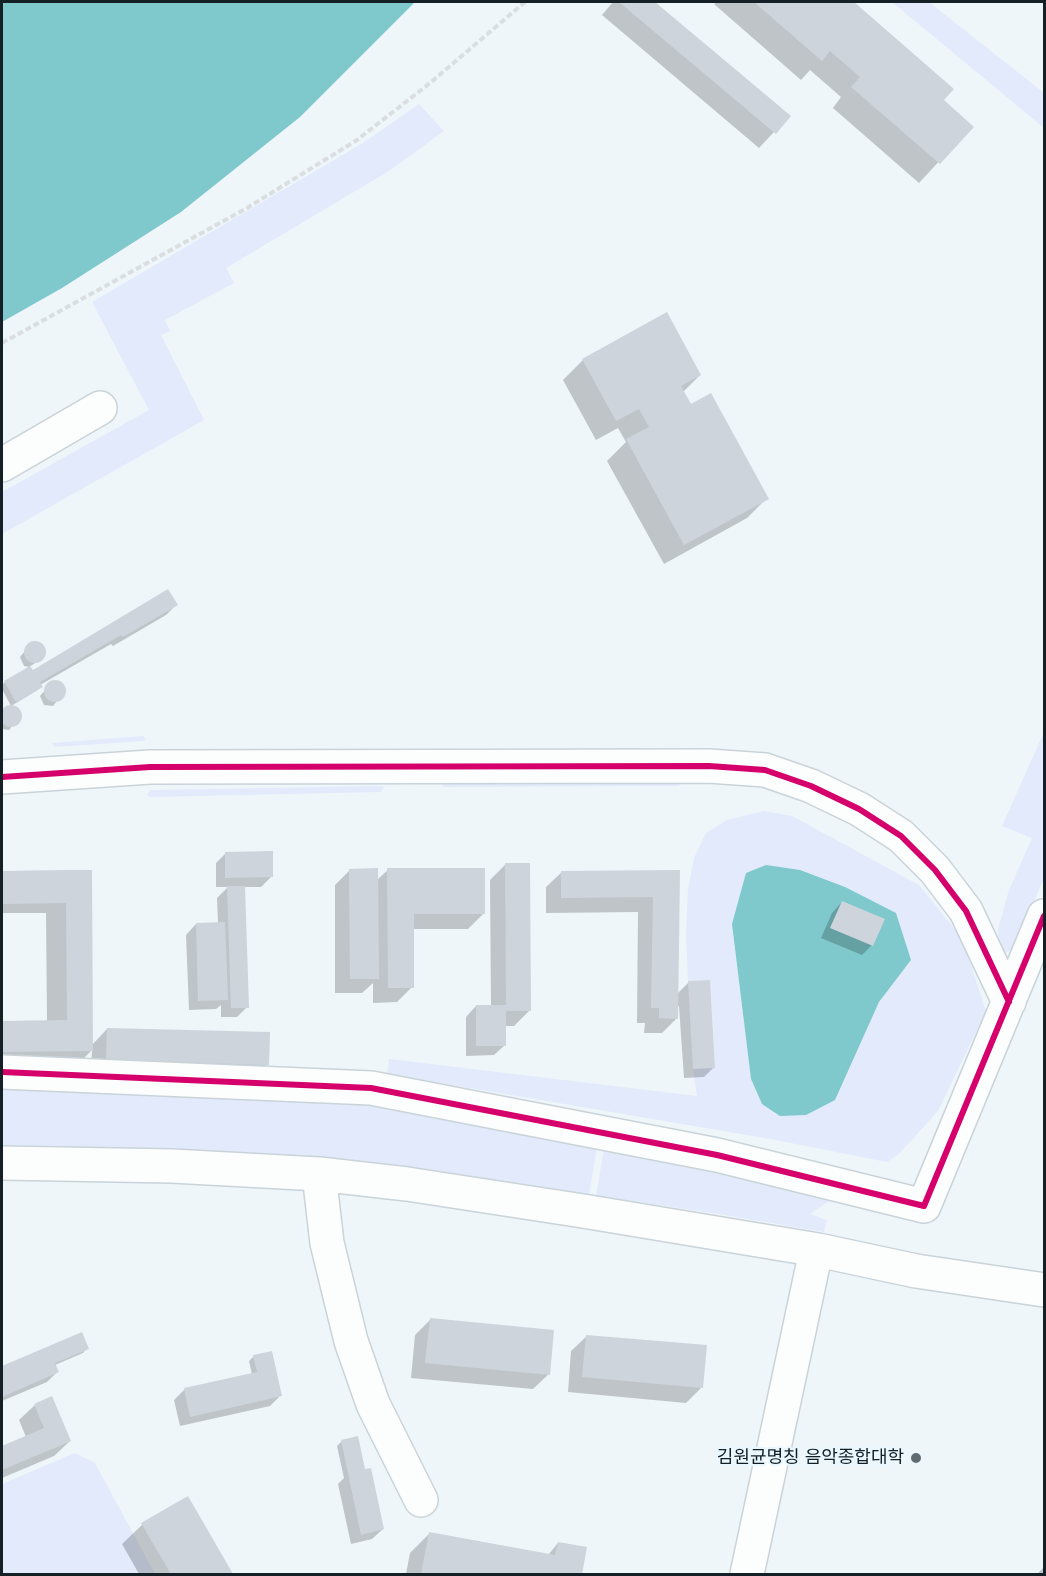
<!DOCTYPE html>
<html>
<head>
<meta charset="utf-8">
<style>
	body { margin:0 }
	#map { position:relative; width:1046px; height:1576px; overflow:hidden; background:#eef6fa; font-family:Helvetica,sans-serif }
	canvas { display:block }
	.frame { position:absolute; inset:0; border:3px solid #141f26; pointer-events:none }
</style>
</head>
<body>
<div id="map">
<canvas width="1046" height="1576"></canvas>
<div class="frame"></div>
</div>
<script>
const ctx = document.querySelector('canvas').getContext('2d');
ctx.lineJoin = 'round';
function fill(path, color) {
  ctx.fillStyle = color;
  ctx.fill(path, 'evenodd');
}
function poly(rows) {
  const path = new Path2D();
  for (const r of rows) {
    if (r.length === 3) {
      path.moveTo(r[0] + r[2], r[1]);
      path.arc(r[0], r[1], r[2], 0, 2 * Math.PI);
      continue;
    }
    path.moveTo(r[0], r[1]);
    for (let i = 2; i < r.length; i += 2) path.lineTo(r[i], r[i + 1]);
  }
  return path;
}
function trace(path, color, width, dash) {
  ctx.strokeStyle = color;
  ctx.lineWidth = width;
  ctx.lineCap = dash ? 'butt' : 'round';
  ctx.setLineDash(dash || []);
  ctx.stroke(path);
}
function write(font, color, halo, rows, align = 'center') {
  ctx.font = font + ' Helvetica,"Noto Sans KR",sans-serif';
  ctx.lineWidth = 4.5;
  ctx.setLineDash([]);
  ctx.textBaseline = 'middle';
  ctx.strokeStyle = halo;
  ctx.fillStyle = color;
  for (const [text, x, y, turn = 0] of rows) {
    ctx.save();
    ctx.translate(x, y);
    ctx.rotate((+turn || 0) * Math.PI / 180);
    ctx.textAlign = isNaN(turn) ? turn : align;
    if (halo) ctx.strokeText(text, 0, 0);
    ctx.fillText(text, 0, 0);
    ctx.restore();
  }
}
fill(poly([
	[892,2,929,2,1044,93,1044,128],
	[419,104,444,131,389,171,226,268,234,283,165,320,170,331,161,335,204,420,2,534,2,492,149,410,92,302,363,143],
	[1044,732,1044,878,1014,949,1003,954,999,945,998,929,1009,890,1032,838,1002,826],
	[143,736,146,740,143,741,55,747,52,743],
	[680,781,680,785,677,786,443,787,443,784,445,782],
	[381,786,384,787,381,792,150,797,147,795,150,790],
	[764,811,792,816,919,885,962,938,986,1011,938,1111,899,1154,887,1162,765,1138,440,1083,387,1078,389,1059,697,1096,693,1069,715,1067,710,980,688,981,686,934,688,889,694,858,706,833,727,820],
	[732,924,911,960,879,1002,835,1100,762,1104,751,1079],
	[2,1086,385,1106,598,1142,589,1195,317,1158,171,1149,2,1146],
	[605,1143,773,1178,777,1187,832,1199,810,1214,827,1220,824,1232,713,1213,596,1196],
	[75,1453,95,1463,155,1574,2,1574,2,1484]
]), '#e2eafc');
fill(poly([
	[2,2,415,2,300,117,181,212,62,288,2,322],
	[766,865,800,870,845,887,896,913,911,960,879,1002,835,1100,806,1115,780,1116,762,1104,751,1079,732,924,746,873]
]), '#7fc8cc');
fill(poly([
	[613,2,653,2,789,116,759,148,602,15],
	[717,2,852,2,952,89,942,100,971,127,919,183,833,108,841,97,810,70,801,80,714,4],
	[583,360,700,375,683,392,690,406,767,498,747,518,664,564,607,461,626,442,618,428,596,440,563,380],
	[176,605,166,615,113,646,111,644,40,685,41,687,36,691,11,706,20,712,20,716,9,730,2,729,2,713,7,707,11,706,2,689,2,685,5,682,30,668,32,673],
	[36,643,40,645,44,654,43,658,29,667,24,666,20,657,31,644],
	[56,682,64,688,64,692,53,706,44,705,40,696,51,683],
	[226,853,272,876,261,887,243,887,247,1007,237,1017,221,1017,221,1005,216,1009,189,1010,186,935,196,924,218,924,217,898,228,887,216,887,216,863],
	[506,864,529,1011,514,1026,504,1026,505,1045,494,1055,466,1056,466,1017,476,1006,491,1006,490,880],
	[350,870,377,880,388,870,483,914,468,929,412,929,412,987,397,1002,373,1003,373,983,362,993,335,993,335,885],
	[91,871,92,1045,107,1029,268,1064,252,1079,91,1075,92,1050,72,1070,2,1071,2,1022,47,1022,46,913,2,913,2,872],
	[562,872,678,872,677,994,689,982,714,1067,704,1077,684,1078,679,1006,677,1007,677,1018,662,1033,644,1033,645,1023,637,1023,638,912,546,913,546,887],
	[842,902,872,945,862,955,821,938,832,913],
	[430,1320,549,1374,533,1389,411,1378,415,1335],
	[81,1334,87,1348,83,1353,55,1365,57,1372,47,1382,2,1401,2,1368],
	[587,1336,701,1388,686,1403,568,1392,571,1351],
	[254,1356,280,1396,270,1406,180,1426,174,1400,184,1390,252,1375,249,1361],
	[35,1405,70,1441,54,1456,2,1478,2,1447,26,1437,19,1420],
	[342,1441,364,1471,383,1529,372,1539,351,1544,338,1484,344,1478,337,1446],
	[187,1498,232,1574,139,1574,122,1544,142,1525],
	[430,1533,548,1555,558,1543,586,1549,581,1574,406,1574,410,1553],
	[1044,1567,1044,1574,1037,1574]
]), '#0003');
fill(poly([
	[619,2,655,2,791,116,776,134],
	[754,2,854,2,954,89,944,100,974,127,940,164,851,87,860,77,830,51,822,61],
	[667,312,701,375,681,386,691,404,711,393,769,499,684,545,626,439,649,427,639,409,616,421,582,359],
	[168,589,178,605,123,637,121,635,40,682,43,687,16,702,4,681,30,666,33,670],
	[35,652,11],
	[55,691,11],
	[11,716,11],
	[273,851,273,877,225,878,225,852],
	[505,863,530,863,531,1011,506,1011,506,1046,476,1046,476,1005,506,1005],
	[378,868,379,979,350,979,349,869],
	[387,868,485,868,485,914,414,914,414,988,388,988],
	[66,870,92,870,93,1051,2,1052,2,1021,67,1020,66,903,2,904,2,871],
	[680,870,678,1019,659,1018,659,1008,651,1008,653,897,561,898,561,871],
	[227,886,245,886,249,1008,231,1008],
	[842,901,885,919,873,946,830,928],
	[225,922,228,1000,198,1001,196,923],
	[710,980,715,1068,693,1069,688,981],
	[107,1028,270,1032,269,1065,106,1060],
	[430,1318,554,1330,550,1375,425,1363],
	[82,1332,89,1349,55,1363,59,1372,2,1397,2,1366],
	[586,1335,707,1345,703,1388,582,1377],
	[272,1351,282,1396,190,1417,184,1388,257,1372,253,1355],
	[52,1396,71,1441,2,1470,2,1446,44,1428,34,1404],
	[358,1436,365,1469,371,1468,384,1529,361,1535,341,1440],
	[188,1496,233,1574,171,1574,141,1523],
	[429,1532,555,1555,558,1542,587,1547,582,1574,421,1574]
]), '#cdd4db');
const minor = poly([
	[2,465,100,408],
	[2,777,150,767,709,766,765,770,811,786,859,809,901,836,935,870,966,911,1009,1002],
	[2,1072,371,1088,717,1155,924,1206,1044,916],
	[2,1163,172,1166,319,1174,407,1184,583,1211,818,1250,916,1271,1044,1290],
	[319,1174,327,1243,351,1341,373,1404,421,1500],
	[747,1574,813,1265,818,1250]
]);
trace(minor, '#cad3d8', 36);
trace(poly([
	[2,343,247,208,357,140,430,83,525,2]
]), '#dbdee0', 4, [6, 3]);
trace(minor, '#fcfefe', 33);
trace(poly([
	[2,777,150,767,709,766,765,770,811,786,859,809,901,836,935,870,966,911,1009,1002],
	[2,1072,371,1088,717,1155,924,1206,1044,916]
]), '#d6006c', 6);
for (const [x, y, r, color] of [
	[916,1458,6,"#606a70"]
]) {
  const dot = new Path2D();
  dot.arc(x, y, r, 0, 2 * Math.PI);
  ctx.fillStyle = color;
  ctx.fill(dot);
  trace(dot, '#eaf7fe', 2);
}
write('18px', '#141f26', '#eaf7fe', [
	["김원균명칭 음악종합대학",904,1458]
], 'right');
</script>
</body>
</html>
